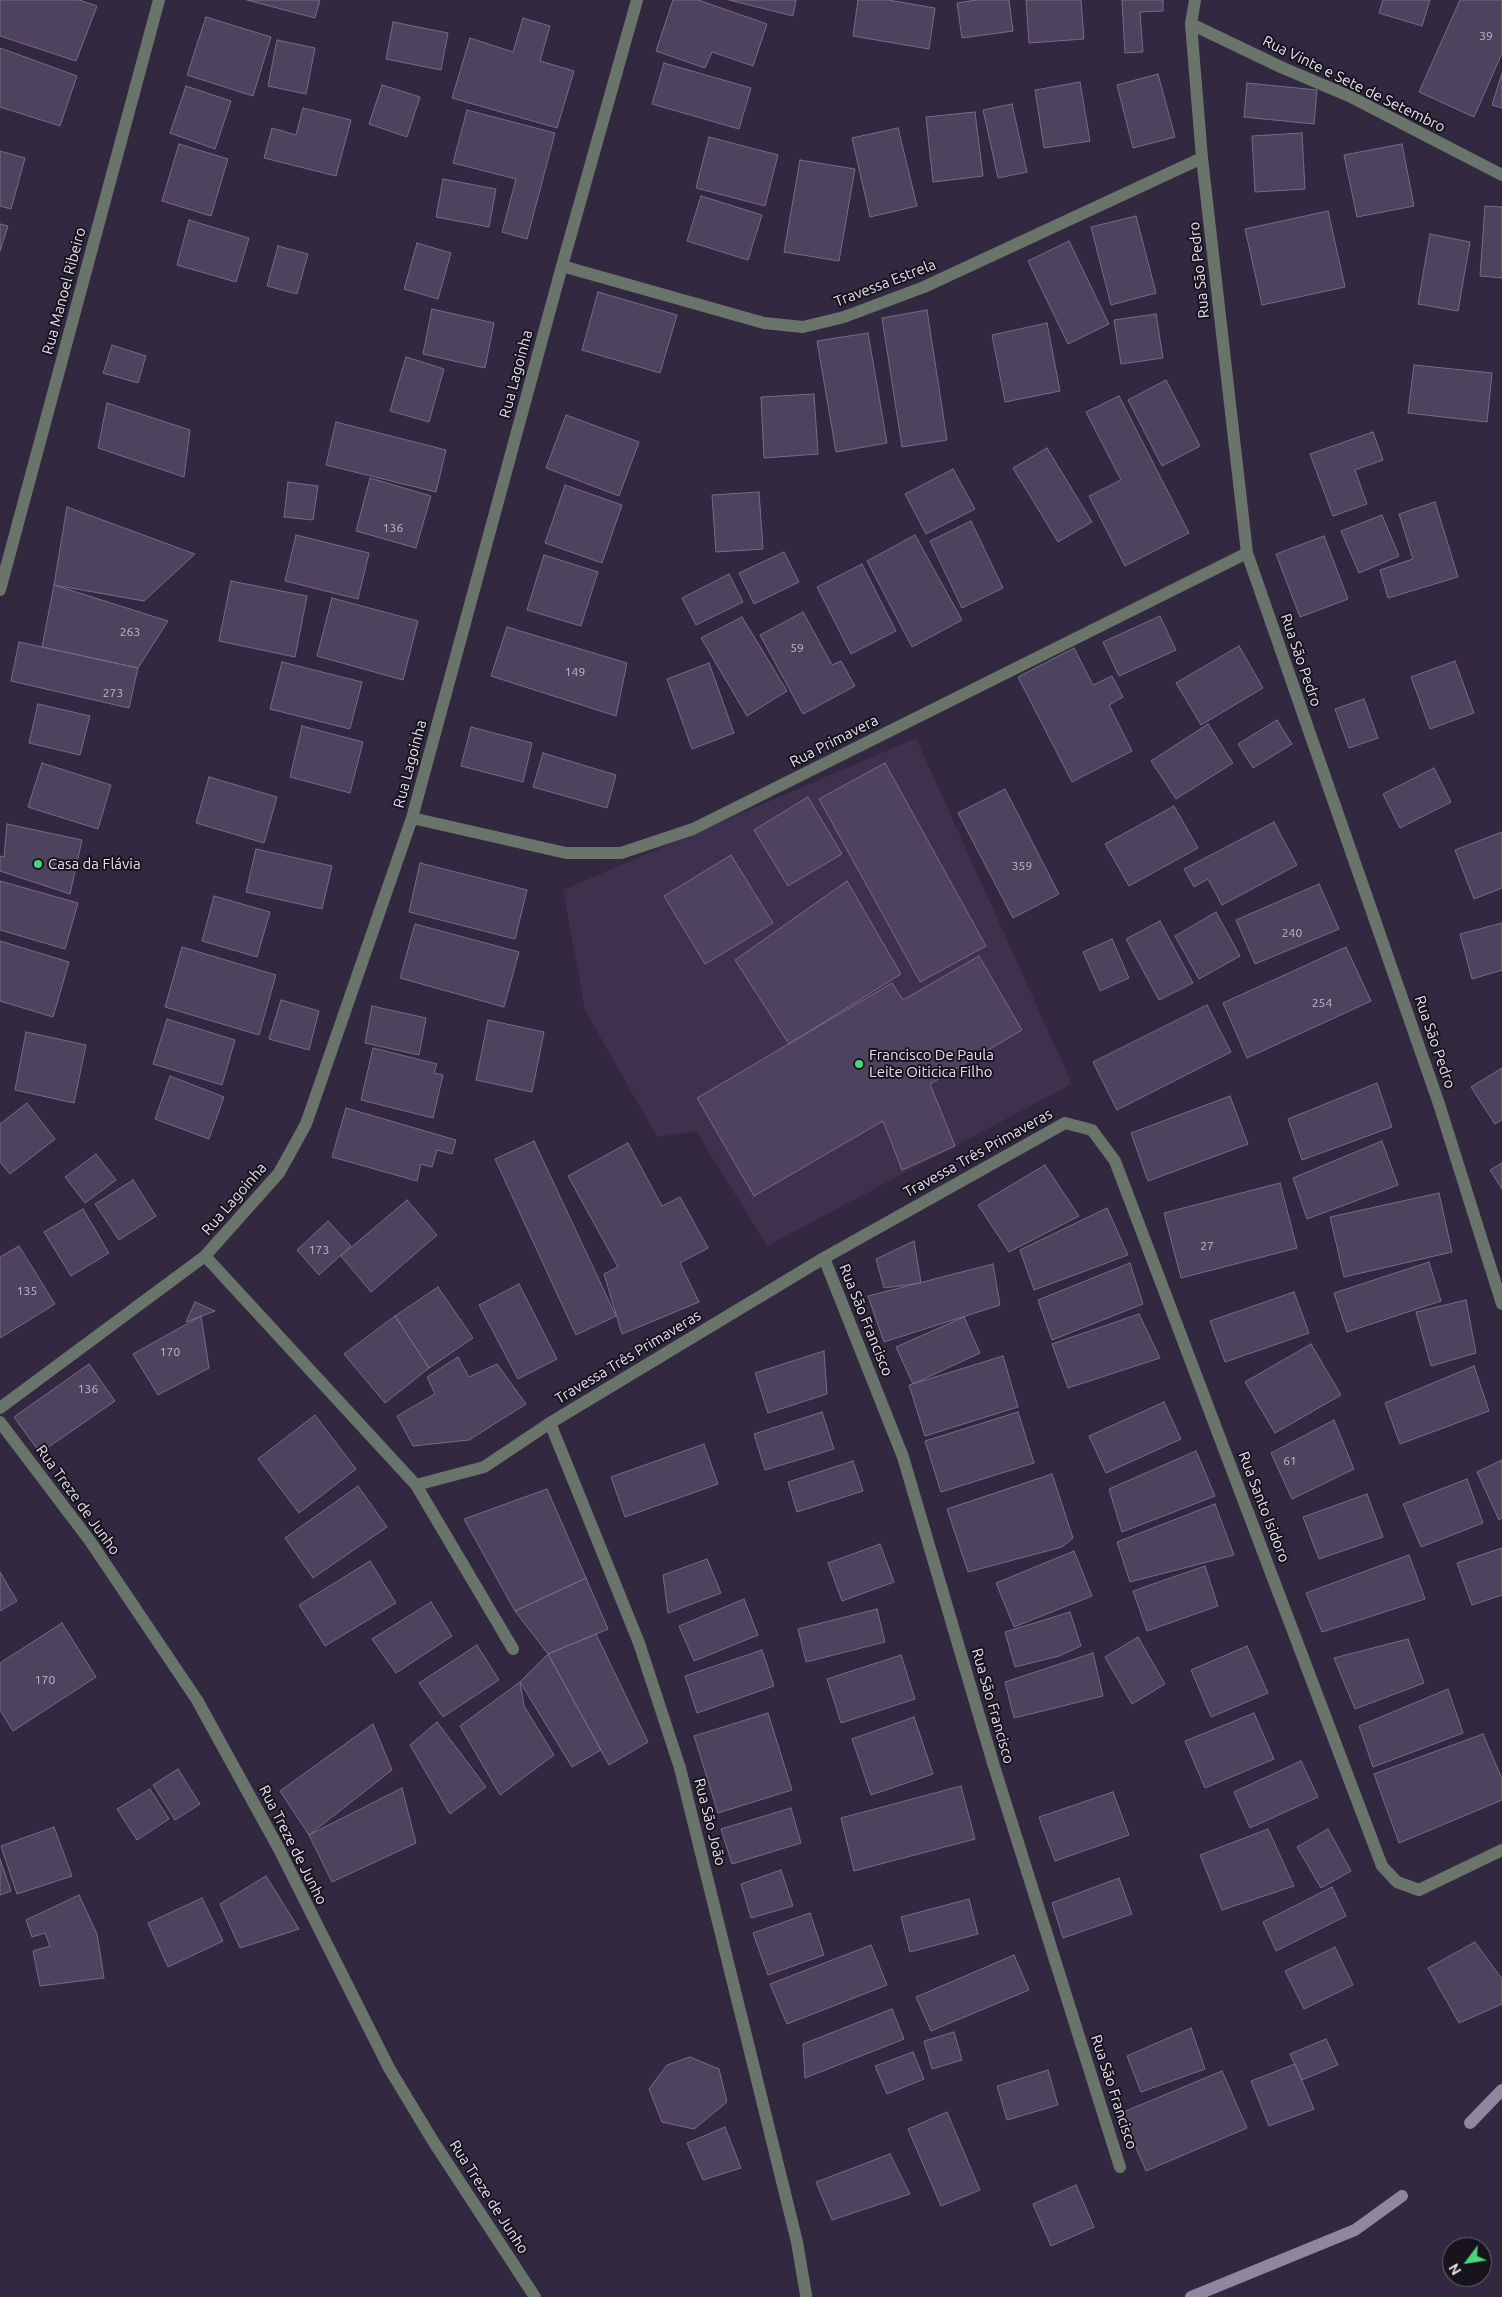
<!DOCTYPE html>
<html>
<head>
<meta charset="utf-8">
<style>
	body { margin:0 }
	#map { position:relative; width:1502px; height:2297px; overflow:hidden; background:#322840; font-family:Ubuntu,sans-serif }
	canvas { display:block }
	.north { position:absolute; left:1442px; top:2237px; width:50px; height:50px; box-sizing:border-box; background:#18141e; border:1px solid #6a6672; border-radius:50%; rotate:239deg; font-size:14px; font-weight:700; line-height:20px; text-align:center; color:#e6e0ef }
	.north::after { content:''; display:block; margin:auto; width:18px; height:22px; background:#48d778; clip-path:polygon(50% 0,100% 100%,50% 72%,0 100%) }
</style>
</head>
<body>
<div id="map">
<canvas width="1502" height="2297"></canvas>
<div class="north">N</div>
</div>
<script>
const ctx = document.querySelector('canvas').getContext('2d');
ctx.lineJoin = 'round';
function fill(path, color) {
  ctx.fillStyle = color;
  ctx.fill(path, 'evenodd');
}
function poly(rows) {
  const path = new Path2D();
  for (const r of rows) {
    path.moveTo(r[0], r[1]);
    for (let i = 2; i < r.length; i += 2) path.lineTo(r[i], r[i + 1]);
  }
  return path;
}
function trace(path, color, width, dash) {
  ctx.strokeStyle = color;
  ctx.lineWidth = width;
  ctx.lineCap = dash ? 'butt' : 'round';
  ctx.setLineDash(dash || []);
  ctx.stroke(path);
}
function write(font, color, halo, rows, align = 'center') {
  ctx.font = font + ' Ubuntu,sans-serif';
  ctx.lineWidth = 4;
  ctx.setLineDash([]);
  ctx.textBaseline = 'middle';
  ctx.strokeStyle = halo;
  ctx.fillStyle = color;
  for (const [text, x, y, turn = 0] of rows) {
    ctx.save();
    ctx.translate(x, y);
    ctx.rotate((+turn || 0) * Math.PI / 180);
    ctx.textAlign = isNaN(turn) ? turn : align;
    if (halo) ctx.strokeText(text, 0, 0);
    ctx.fillText(text, 0, 0);
    ctx.restore();
  }
}
fill(poly([
	[916,738,1072,1084,767,1246,696,1131,657,1137,585,1010,563,890]
]), '#3d314e');
trace(poly([
	[1470,2123,1502,2090],
	[1191,2297,1355,2230,1402,2196]
]), '#90869e', 12);
const building = poly([
	[0,0,79,0,97,6,76,61,0,36,0,0],
	[247,0,320,0,315,18,247,0],
	[673,0,698,0,767,24,753,66,712,52,705,68,656,51,673,0],
	[729,0,796,0,793,16,729,0],
	[858,0,888,0,935,8,929,49,853,36,858,0],
	[976,0,1009,0,1013,31,962,38,957,3,976,0],
	[1026,0,1081,0,1084,39,1029,43,1026,0],
	[1122,0,1163,0,1163,11,1140,12,1143,52,1125,53,1122,0],
	[1383,0,1430,0,1422,26,1379,13,1383,0],
	[1460,0,1502,0,1502,53,1474,117,1419,92,1460,0],
	[206,17,271,37,253,96,187,75,206,17],
	[523,18,550,26,540,61,574,71,557,128,452,98,470,38,513,52,523,18],
	[393,22,448,33,441,70,386,59,393,22],
	[277,40,315,48,306,94,268,86,277,40],
	[0,48,77,76,60,126,0,107,0,48],
	[664,63,751,88,739,129,652,104,664,63],
	[1502,73,1502,108,1492,105,1502,73],
	[1158,74,1175,137,1133,148,1117,85,1158,74],
	[1080,82,1090,141,1044,148,1035,90,1080,82],
	[1247,83,1317,90,1314,124,1244,117,1247,83],
	[382,85,420,97,407,137,369,124,382,85],
	[186,86,231,101,215,149,170,133,186,86],
	[1012,104,1027,172,998,178,983,110,1012,104],
	[303,108,351,120,336,176,264,158,272,128,296,135,303,108],
	[467,110,555,133,527,239,502,232,516,179,453,163,467,110],
	[975,112,983,176,933,182,926,117,975,112],
	[898,128,917,206,870,217,852,138,898,128],
	[1302,133,1305,189,1255,192,1252,136,1302,133],
	[709,137,778,155,765,206,696,188,709,137],
	[179,144,228,159,211,216,162,201,179,144],
	[1402,144,1414,206,1357,217,1344,155,1402,144],
	[0,151,25,158,11,209,0,206,0,151],
	[800,160,855,169,839,261,784,252,800,160],
	[443,179,496,189,489,227,436,217,443,179],
	[701,196,762,215,748,260,687,241,701,196],
	[1485,206,1502,207,1502,278,1480,276,1485,206],
	[1328,211,1345,287,1262,305,1245,229,1328,211],
	[1136,216,1156,293,1111,305,1091,227,1136,216],
	[189,220,249,238,236,282,177,265,189,220],
	[0,224,8,226,0,251,0,224],
	[1430,234,1470,242,1458,311,1418,304,1430,234],
	[1069,241,1109,324,1068,344,1028,261,1069,241],
	[417,243,451,253,438,299,404,289,417,243],
	[278,246,308,254,297,294,267,286,278,246],
	[598,292,677,315,660,373,582,350,598,292],
	[432,309,494,323,485,368,423,354,432,309],
	[927,310,947,440,902,447,882,318,927,310],
	[1156,314,1163,358,1121,364,1114,320,1156,314],
	[1047,323,1060,391,1005,402,992,335,1047,323],
	[868,333,887,443,836,452,817,341,868,333],
	[112,345,146,356,138,383,103,373,112,345],
	[406,357,444,369,429,422,390,411,406,357],
	[1414,365,1492,373,1487,422,1408,413,1414,365],
	[1166,380,1200,446,1162,466,1128,400,1166,380],
	[814,394,818,454,764,458,761,397,814,394],
	[1119,396,1189,533,1125,566,1089,496,1121,480,1086,412,1119,396],
	[107,403,190,430,184,477,98,448,107,403],
	[566,415,639,442,619,496,546,468,566,415],
	[336,422,446,450,436,492,326,465,336,422],
	[1373,432,1383,460,1355,470,1367,504,1333,516,1310,454,1373,432],
	[1047,448,1092,522,1058,542,1013,468,1047,448],
	[953,469,975,509,926,534,905,494,953,469],
	[370,478,431,496,416,548,356,531,370,478],
	[288,482,318,486,313,520,284,517,288,482],
	[565,485,622,505,602,563,545,543,565,485],
	[759,492,763,549,716,552,712,495,759,492],
	[1435,502,1458,577,1388,598,1380,570,1413,559,1399,514,1435,502],
	[67,507,195,554,144,601,54,585,67,507],
	[1382,515,1399,556,1359,573,1341,531,1382,515],
	[971,521,1003,588,962,608,930,541,971,521],
	[296,535,369,553,358,599,285,581,296,535],
	[915,535,962,620,912,647,867,561,915,535],
	[1324,536,1348,599,1300,617,1276,554,1324,536],
	[784,552,799,582,754,604,739,573,784,552],
	[544,555,598,572,581,626,527,610,544,555],
	[862,564,896,631,851,654,817,587,862,564],
	[729,574,743,602,696,625,682,598,729,574],
	[231,581,307,596,295,657,219,641,231,581],
	[54,585,168,621,138,668,42,647,54,585],
	[332,598,418,621,403,680,317,656,332,598],
	[803,612,832,665,841,661,855,686,803,714,760,635,803,612],
	[1160,616,1176,650,1119,676,1103,642,1160,616],
	[742,617,787,691,747,716,701,638,742,617],
	[507,627,627,663,616,716,491,676,507,627],
	[19,642,138,668,129,708,11,681,19,642],
	[1239,646,1263,688,1201,725,1176,683,1239,646],
	[1074,648,1093,685,1112,676,1123,697,1109,705,1132,751,1072,782,1018,677,1074,648],
	[1455,661,1474,713,1430,729,1411,677,1455,661],
	[282,662,362,682,350,729,270,709,282,662],
	[709,663,734,733,692,749,667,679,709,663],
	[1364,699,1378,738,1349,748,1335,709,1364,699],
	[38,704,90,716,80,755,29,743,38,704],
	[1277,720,1292,744,1253,768,1238,744,1277,720],
	[1208,724,1233,763,1176,799,1151,761,1208,724],
	[302,726,363,742,350,793,290,777,302,726],
	[471,727,532,743,523,782,461,766,471,727],
	[543,753,616,775,607,808,533,787,543,753],
	[42,763,111,785,98,829,28,807,42,763],
	[885,763,986,946,920,982,819,799,885,763],
	[1434,768,1451,802,1400,828,1383,794,1434,768],
	[209,777,277,797,264,843,196,823,209,777],
	[1005,789,1059,894,1013,918,958,813,1005,789],
	[808,797,842,854,788,886,754,830,808,797],
	[1174,806,1198,848,1129,886,1105,844,1174,806],
	[1274,822,1297,865,1222,905,1208,879,1194,887,1184,869,1274,822],
	[7,824,82,840,70,894,0,871,0,856,4,857,7,824],
	[1502,832,1502,888,1474,899,1455,850,1502,832],
	[256,849,332,866,322,909,246,892,256,849],
	[731,855,773,923,705,964,664,896,731,855],
	[420,863,527,890,515,939,409,912,420,863],
	[0,881,78,903,65,949,0,930,0,881],
	[847,881,901,974,789,1044,735,960,847,881],
	[1319,884,1339,929,1255,964,1236,920,1319,884],
	[214,896,270,912,257,957,202,941,214,896],
	[1216,912,1240,956,1199,979,1175,936,1216,912],
	[1160,921,1193,983,1159,1000,1126,939,1160,921],
	[1502,923,1502,970,1472,979,1460,934,1502,923],
	[415,924,519,952,504,1007,400,978,415,924],
	[1112,939,1129,978,1100,991,1083,952,1112,939],
	[0,941,69,962,53,1017,0,1001,0,941],
	[182,947,276,975,259,1035,165,1007,182,947],
	[1346,947,1371,1001,1247,1058,1223,1003,1346,947],
	[979,956,1022,1030,930,1084,955,1146,902,1170,883,1121,754,1196,697,1098,892,983,903,1000,979,956],
	[281,1000,319,1011,309,1050,269,1039,281,1000],
	[1207,1005,1231,1052,1117,1110,1093,1062,1207,1005],
	[372,1006,426,1018,419,1055,365,1043,372,1006],
	[167,1019,235,1040,222,1085,153,1064,167,1019],
	[488,1020,544,1032,532,1092,476,1080,488,1020],
	[26,1032,86,1045,74,1103,15,1090,26,1032],
	[373,1048,437,1064,434,1073,443,1075,433,1118,361,1100,373,1048],
	[1502,1068,1502,1120,1495,1124,1471,1087,1502,1068],
	[170,1076,224,1097,209,1139,155,1119,170,1076],
	[1377,1083,1392,1127,1302,1160,1288,1119,1377,1083],
	[1230,1096,1248,1144,1148,1181,1131,1133,1230,1096],
	[27,1103,55,1139,10,1174,0,1162,0,1124,27,1103],
	[346,1108,456,1140,452,1154,437,1150,432,1167,421,1164,417,1181,332,1157,346,1108],
	[534,1141,616,1316,576,1335,495,1159,534,1141],
	[1382,1141,1398,1185,1307,1219,1293,1178,1382,1141],
	[628,1143,662,1206,680,1197,708,1248,680,1263,699,1302,622,1334,604,1274,618,1267,568,1176,628,1143],
	[96,1154,116,1180,85,1203,65,1177,96,1154],
	[1502,1163,1502,1189,1490,1170,1502,1163],
	[1045,1165,1079,1216,1009,1252,978,1205,1045,1165],
	[133,1180,156,1216,119,1240,95,1204,133,1180],
	[1280,1183,1297,1248,1181,1278,1164,1213,1280,1183],
	[1439,1193,1452,1252,1344,1277,1330,1217,1439,1193],
	[407,1200,437,1235,371,1292,341,1256,407,1200],
	[1107,1208,1128,1255,1034,1290,1020,1250,1107,1208],
	[83,1209,109,1253,71,1276,44,1232,83,1209],
	[328,1221,351,1246,319,1275,297,1250,328,1221],
	[914,1241,921,1283,884,1288,876,1259,914,1241],
	[19,1246,55,1304,0,1338,0,1257,19,1246],
	[1429,1262,1441,1301,1347,1332,1334,1293,1429,1262],
	[1130,1263,1143,1304,1052,1340,1038,1300,1130,1263],
	[993,1264,1000,1305,884,1342,868,1296,993,1264],
	[519,1284,557,1359,518,1379,479,1305,519,1284],
	[438,1287,473,1338,429,1368,395,1316,438,1287],
	[1294,1292,1309,1333,1225,1362,1210,1321,1294,1292],
	[1466,1300,1476,1353,1431,1366,1416,1312,1466,1300],
	[195,1302,215,1311,186,1322,195,1302],
	[1139,1314,1160,1358,1068,1388,1052,1344,1139,1314],
	[201,1316,209,1368,158,1395,133,1354,201,1316],
	[395,1316,429,1368,385,1403,344,1354,395,1316],
	[964,1317,980,1353,913,1384,896,1347,964,1317],
	[1311,1344,1341,1395,1275,1433,1245,1382,1311,1344],
	[824,1351,827,1394,768,1413,755,1373,824,1351],
	[1003,1356,1018,1407,925,1436,909,1385,1003,1356],
	[458,1357,469,1377,497,1364,526,1404,469,1440,413,1446,397,1416,435,1394,427,1377,458,1357],
	[89,1364,115,1401,40,1453,14,1417,89,1364],
	[1474,1366,1489,1411,1400,1444,1385,1403,1474,1366],
	[1164,1402,1181,1439,1106,1473,1089,1436,1164,1402],
	[822,1412,834,1449,765,1470,754,1434,822,1412],
	[1018,1412,1034,1463,941,1492,925,1441,1018,1412],
	[315,1415,356,1469,299,1513,258,1459,315,1415],
	[1334,1420,1354,1469,1292,1499,1271,1453,1334,1420],
	[704,1444,718,1484,625,1517,611,1477,704,1444],
	[1196,1451,1215,1496,1122,1532,1109,1489,1196,1451],
	[1502,1460,1502,1518,1499,1520,1477,1472,1502,1460],
	[853,1461,863,1491,797,1512,788,1482,853,1461],
	[1052,1474,1073,1538,1062,1547,968,1572,947,1509,1052,1474],
	[1467,1479,1483,1523,1421,1547,1403,1504,1467,1479],
	[358,1486,387,1527,313,1578,285,1538,358,1486],
	[547,1489,586,1578,515,1611,464,1519,547,1489],
	[1367,1494,1383,1537,1319,1559,1303,1517,1367,1494],
	[1215,1504,1234,1555,1130,1582,1117,1542,1215,1504],
	[880,1544,894,1582,842,1601,828,1563,880,1544],
	[1502,1548,1502,1595,1472,1605,1457,1563,1502,1548],
	[1074,1551,1092,1596,1014,1627,996,1583,1074,1551],
	[1409,1555,1425,1599,1322,1632,1306,1593,1409,1555],
	[707,1559,721,1593,668,1613,663,1575,707,1559],
	[370,1561,396,1603,325,1646,299,1605,370,1561],
	[1205,1566,1218,1606,1147,1631,1133,1591,1205,1566],
	[0,1572,17,1601,0,1611,0,1572],
	[586,1578,608,1629,548,1654,515,1611,586,1578],
	[744,1599,758,1635,694,1661,679,1626,744,1599],
	[431,1602,452,1636,396,1673,372,1639,431,1602],
	[877,1609,885,1642,806,1662,798,1629,877,1609],
	[1070,1612,1081,1646,1059,1656,1015,1667,1005,1632,1070,1612],
	[62,1623,96,1677,13,1731,0,1710,0,1663,62,1623],
	[596,1634,648,1742,609,1765,548,1654,596,1634],
	[1138,1637,1165,1684,1132,1704,1105,1657,1138,1637],
	[1408,1639,1424,1683,1355,1709,1334,1658,1408,1639],
	[477,1645,499,1680,443,1717,419,1683,477,1645],
	[1247,1646,1268,1693,1211,1717,1191,1670,1247,1646],
	[762,1650,774,1686,697,1713,685,1676,762,1650],
	[1093,1653,1103,1696,1014,1718,1005,1682,1093,1653],
	[548,1654,601,1750,572,1767,520,1682,548,1654],
	[901,1655,915,1699,841,1723,827,1679,901,1655],
	[520,1682,524,1706,554,1755,500,1795,460,1726,520,1682],
	[1448,1689,1463,1733,1373,1767,1359,1726,1448,1689],
	[768,1713,792,1790,718,1813,694,1736,768,1713],
	[1254,1713,1274,1759,1205,1788,1185,1741,1254,1713],
	[914,1717,933,1774,871,1795,852,1739,914,1717],
	[437,1722,486,1787,450,1814,410,1745,437,1722],
	[373,1724,392,1770,309,1835,280,1791,373,1724],
	[1483,1734,1502,1779,1502,1800,1399,1843,1374,1774,1483,1734],
	[1301,1761,1318,1797,1250,1828,1234,1792,1301,1761],
	[178,1769,200,1804,175,1820,153,1785,178,1769],
	[961,1786,975,1839,854,1871,841,1818,961,1786],
	[402,1788,416,1843,332,1882,309,1835,402,1788],
	[150,1789,169,1819,137,1840,117,1809,150,1789],
	[1113,1792,1129,1835,1055,1861,1039,1817,1113,1792],
	[791,1808,801,1843,732,1864,721,1829,791,1808],
	[54,1827,72,1876,17,1894,1,1846,54,1827],
	[1268,1829,1294,1886,1222,1910,1200,1855,1268,1829],
	[1328,1829,1351,1871,1321,1888,1297,1847,1328,1829],
	[0,1859,11,1891,0,1895,0,1859],
	[781,1870,793,1906,751,1918,741,1884,781,1870],
	[266,1876,299,1929,240,1948,220,1904,266,1876],
	[1119,1878,1132,1914,1063,1938,1052,1903,1119,1878],
	[1332,1887,1346,1916,1276,1951,1263,1922,1332,1887],
	[79,1895,97,1934,104,1978,40,1986,33,1951,50,1946,45,1933,32,1937,26,1920,79,1895],
	[202,1898,223,1941,168,1967,148,1923,202,1898],
	[969,1899,978,1934,910,1952,901,1917,969,1899],
	[810,1913,824,1955,768,1975,753,1933,810,1913],
	[1475,1942,1502,1979,1502,2004,1459,2023,1428,1968,1475,1942],
	[871,1945,887,1985,787,2024,770,1984,871,1945],
	[1335,1947,1353,1985,1304,2009,1285,1971,1335,1947],
	[1014,1955,1029,1990,931,2031,916,1997,1014,1955],
	[892,2009,904,2039,805,2078,803,2044,892,2009],
	[1191,2028,1205,2069,1141,2092,1127,2056,1191,2028],
	[954,2032,962,2060,932,2069,924,2041,954,2032],
	[1326,2039,1338,2065,1302,2080,1290,2054,1326,2039],
	[913,2052,924,2079,887,2094,875,2066,913,2052],
	[690,2057,719,2069,727,2102,694,2129,662,2122,649,2089,667,2065,690,2057],
	[1295,2064,1314,2109,1269,2126,1251,2081,1295,2064],
	[1048,2070,1058,2105,1007,2120,997,2086,1048,2070],
	[1222,2071,1247,2128,1146,2171,1121,2113,1222,2071],
	[947,2112,980,2190,941,2206,908,2129,947,2112],
	[725,2127,741,2168,703,2180,687,2143,725,2127],
	[890,2154,910,2194,832,2220,816,2182,890,2154],
	[1076,2185,1094,2227,1051,2246,1033,2204,1076,2185]
]);
fill(building, '#4e435e');
trace(building, '#776c87', 1);
trace(poly([
	[1195,0,1191,24,1202,158,1247,553,1439,1104,1502,1304],
	[1191,24,1283,68,1349,96,1502,175],
	[562,266,764,323,803,327,844,317,924,287,1202,158],
	[0,590,159,0],
	[412,818,566,853,621,853,693,829,1247,553],
	[205,1256,416,1485,484,1467,550,1423,824,1258,1065,1123,1092,1130,1115,1161,1382,1866,1397,1882,1419,1890,1502,1850],
	[824,1258,903,1457,993,1763,1120,2167],
	[0,1408,205,1256,279,1173,306,1124,412,818,562,266,637,0],
	[0,1422,90,1541,197,1700,279,1849,389,2068,433,2141,535,2297],
	[550,1423,639,1643,680,1768,797,2242,806,2295],
	[416,1485,513,1649]
]), '#69756b', 12);
for (const [x, y, r, color] of [
	[38,864,5,"#48d778"],
	[859,1064,5,"#48d778"]
]) {
  const dot = new Path2D();
  dot.arc(x, y, r, 0, 2 * Math.PI);
  ctx.fillStyle = color;
  ctx.fill(dot);
  trace(dot, '#18141e', 2);
}
write('12px', '#c0b9cb', null, [
	["39",1486,36],
	["136",393,528],
	["263",130,632],
	["59",797,648],
	["149",575,672],
	["273",113,693],
	["359",1022,866],
	["240",1292,933],
	["254",1322,1003],
	["27",1207,1246],
	["173",319,1250],
	["135",27,1291],
	["170",170,1352],
	["136",88,1389],
	["61",1290,1461],
	["170",45,1680]
]);
write('15px', '#e6e0ef', '#18141e', [
	["Rua Vinte e Sete de Setembro",1354,84,26],
	["Rua São Pedro",1199,270,-96],
	["Travessa Estrela",885,283,-21],
	["Rua Manoel Ribeiro",64,291,-75],
	["Rua Lagoinha",516,374,-75],
	["Rua São Pedro",1301,660,71],
	["Rua Primavera",834,741,-27],
	["Rua Lagoinha",410,764,-75],
	["Rua São Pedro",1435,1042,71],
	["Travessa Três Primaveras",978,1153,-29],
	["Rua Lagoinha",234,1199,-49],
	["Rua São Francisco",866,1320,68],
	["Travessa Três Primaveras",628,1357,-31],
	["Rua Treze de Junho",78,1500,54],
	["Rua Santo Isidoro",1264,1507,69],
	["Rua São Francisco",993,1706,74],
	["Rua São João",710,1822,76],
	["Rua Treze de Junho",293,1845,63],
	["Rua São Francisco",1114,2092,72],
	["Rua Treze de Junho",489,2197,57]
]);
write('15px', '#e6e0ef', '#18141e', [
	["Casa da Flávia",48,864],
	["Francisco De Paula",869,1055],
	["Leite Oiticica Filho",869,1072]
], 'left');
</script>
</body>
</html>
